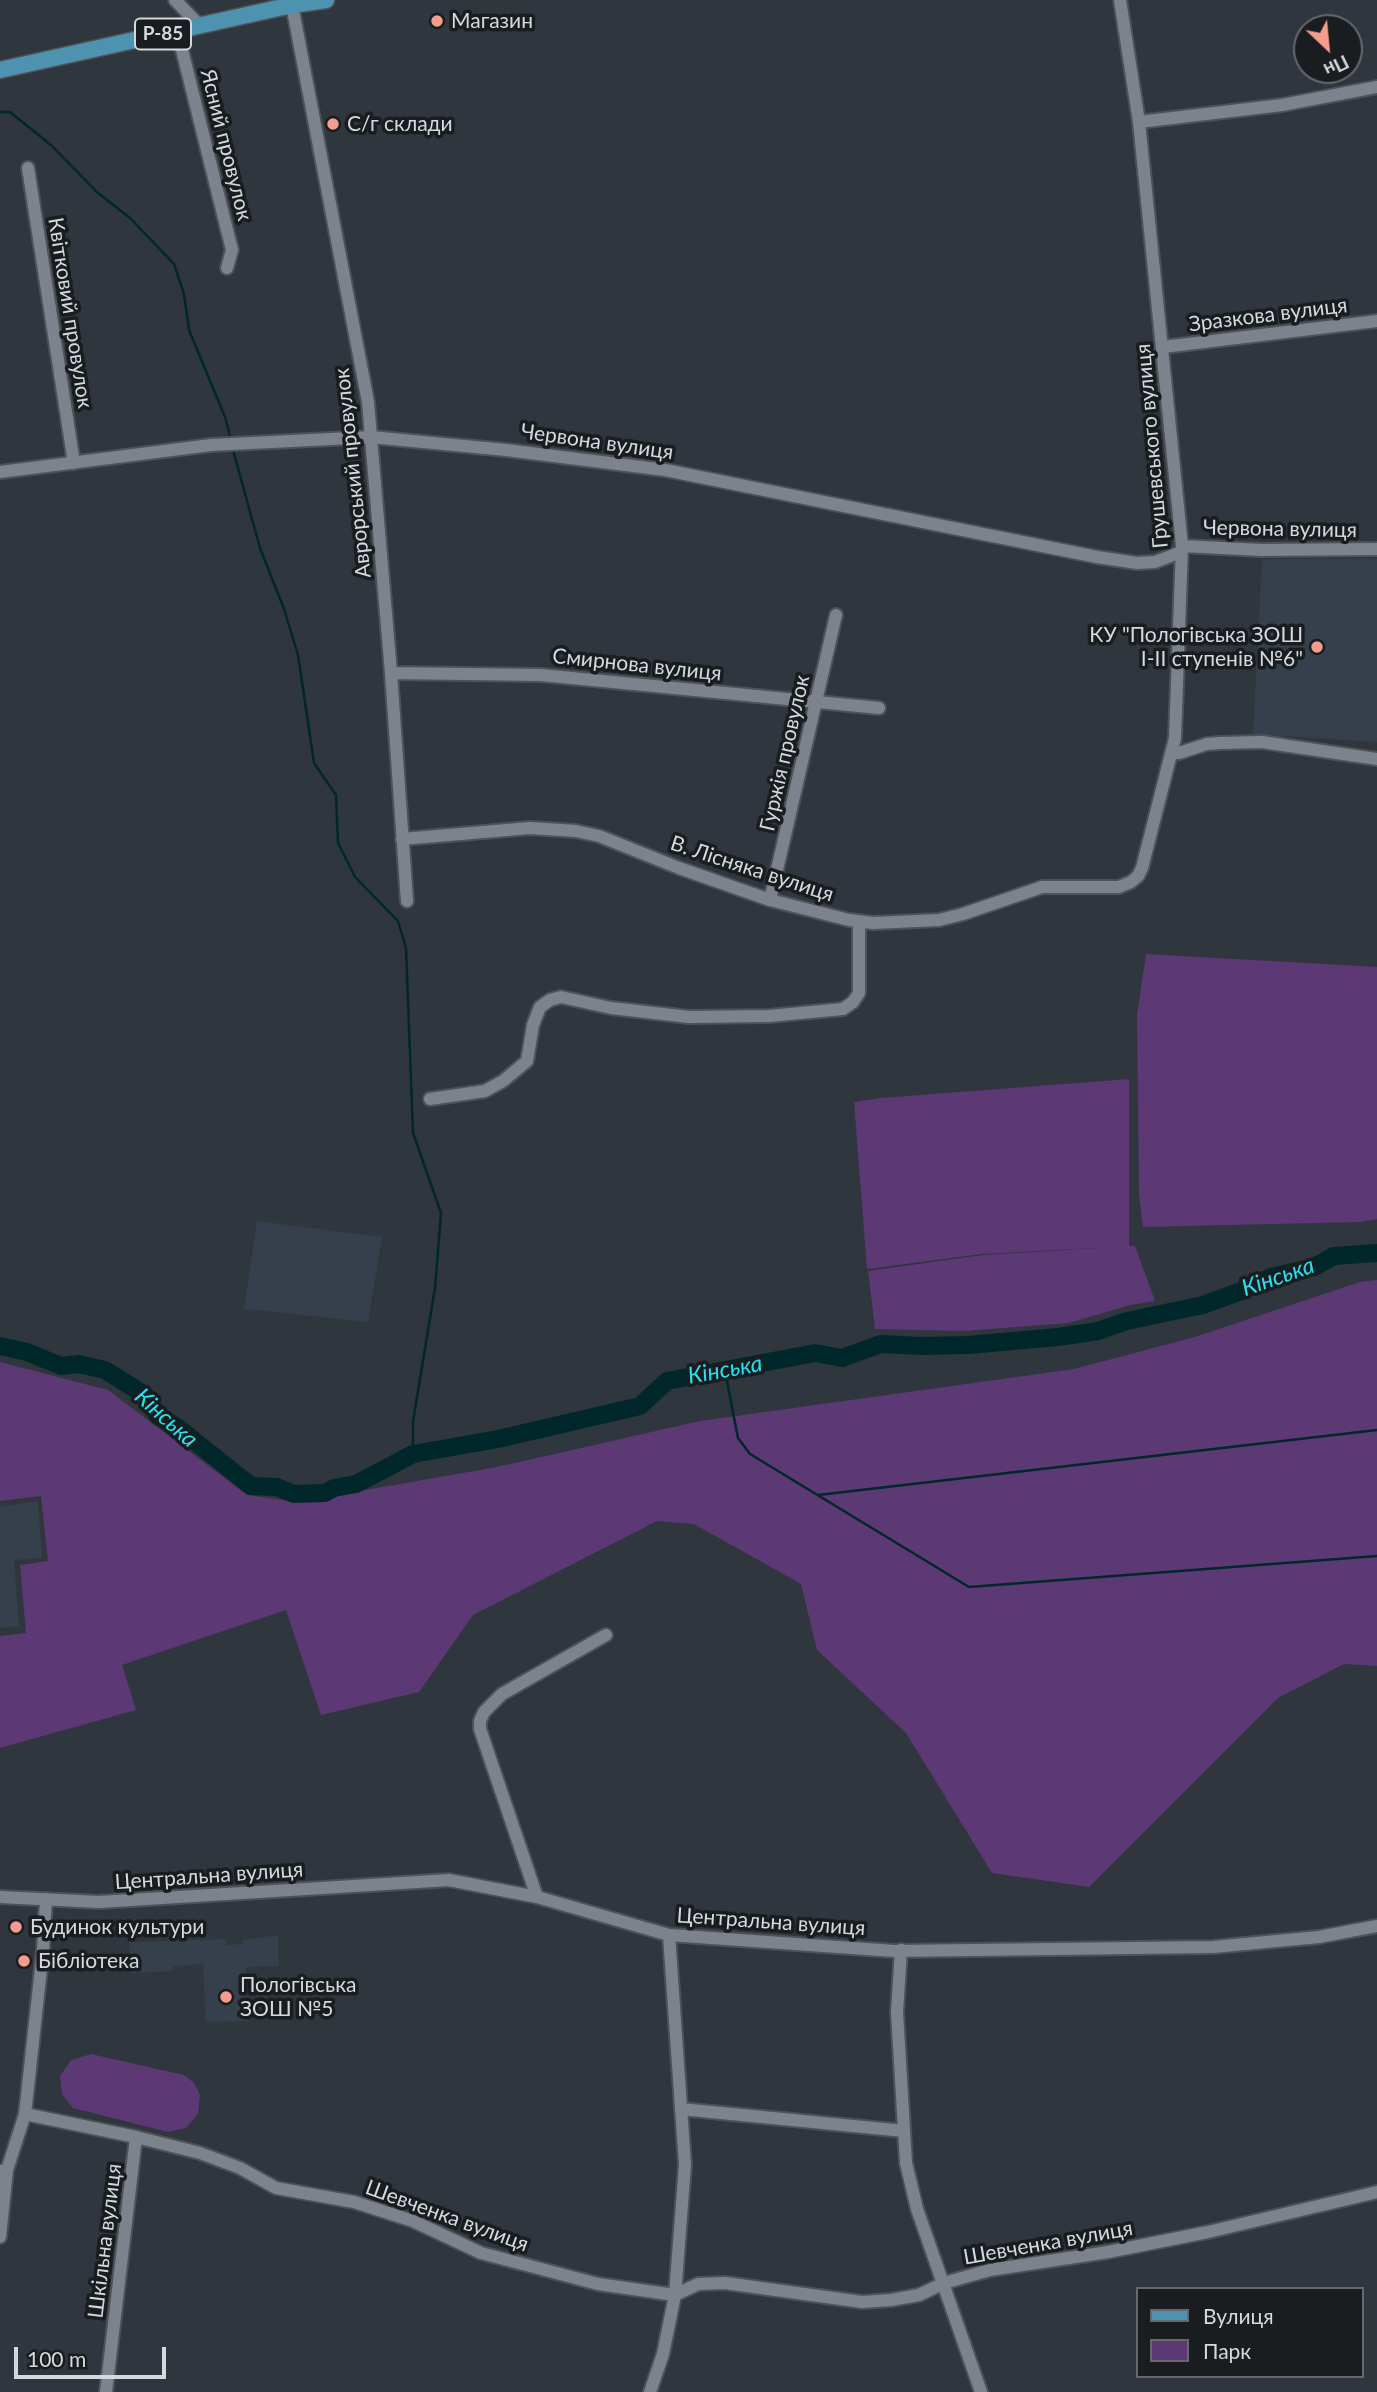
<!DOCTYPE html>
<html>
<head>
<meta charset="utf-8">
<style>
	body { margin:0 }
	#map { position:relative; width:1377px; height:2392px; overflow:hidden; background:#30363d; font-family:Lato,sans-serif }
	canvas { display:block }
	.legend { position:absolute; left:1136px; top:2287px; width:228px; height:91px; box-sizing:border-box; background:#1a1d20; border:2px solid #65686c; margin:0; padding:9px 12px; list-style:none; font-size:21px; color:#d5d9de }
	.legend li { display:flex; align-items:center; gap:14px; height:35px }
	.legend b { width:35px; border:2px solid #65686c }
	.north { position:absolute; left:1293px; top:14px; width:70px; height:70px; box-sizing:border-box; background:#1a1d20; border:2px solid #65686c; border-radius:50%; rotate:154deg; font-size:19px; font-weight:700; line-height:28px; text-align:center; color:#d5d9de }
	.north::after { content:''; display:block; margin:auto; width:24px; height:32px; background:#f49d8d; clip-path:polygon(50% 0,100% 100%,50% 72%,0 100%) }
	.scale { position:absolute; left:14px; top:2347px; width:152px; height:32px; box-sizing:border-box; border:4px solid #d5d9de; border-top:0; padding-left:9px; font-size:21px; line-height:24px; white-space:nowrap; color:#d5d9de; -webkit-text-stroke:5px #1a1d20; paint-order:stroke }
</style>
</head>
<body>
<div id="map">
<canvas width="1377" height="2392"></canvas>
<ul class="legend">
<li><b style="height:9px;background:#4d92af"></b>Вулиця</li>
<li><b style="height:19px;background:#5c3875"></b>Парк</li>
</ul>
<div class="north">Пн</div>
<div class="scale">100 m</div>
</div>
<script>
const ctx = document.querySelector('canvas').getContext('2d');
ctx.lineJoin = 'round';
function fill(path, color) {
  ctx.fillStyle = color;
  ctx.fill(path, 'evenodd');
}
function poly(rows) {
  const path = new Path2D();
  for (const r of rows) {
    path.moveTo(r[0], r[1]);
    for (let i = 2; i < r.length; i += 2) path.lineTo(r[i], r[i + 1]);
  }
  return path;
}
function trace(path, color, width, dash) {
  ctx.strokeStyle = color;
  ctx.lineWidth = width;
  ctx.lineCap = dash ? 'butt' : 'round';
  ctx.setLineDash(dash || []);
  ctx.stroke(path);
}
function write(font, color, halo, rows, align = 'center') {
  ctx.font = font + ' Lato,sans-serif';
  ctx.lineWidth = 7;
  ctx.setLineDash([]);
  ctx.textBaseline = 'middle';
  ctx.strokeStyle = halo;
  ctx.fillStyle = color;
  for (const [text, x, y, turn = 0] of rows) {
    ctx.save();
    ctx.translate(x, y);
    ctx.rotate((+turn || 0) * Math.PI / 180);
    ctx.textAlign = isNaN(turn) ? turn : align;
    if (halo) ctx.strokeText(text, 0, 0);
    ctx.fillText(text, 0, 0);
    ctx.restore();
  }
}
fill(poly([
	[1262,559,1377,559,1377,742,1253,734],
	[257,1221,382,1237,368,1322,244,1309],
	[38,1501,42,1558,14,1560,19,1626,0,1628,0,1507],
	[278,1935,279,1966,246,1967,248,2021,206,2022,203,1964,173,1966,173,1971,130,1973,129,1942,226,1939,226,1945,243,1944,243,1940]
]), '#363f4c');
fill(poly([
	[1146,954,1377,967,1377,1219,1360,1222,1143,1227,1139,1195,1137,1015],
	[1129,1079,1129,1246,1135,1246,1155,1301,1130,1305,1069,1323,963,1331,875,1329,868,1271,983,1255,1098,1248,982,1254,867,1269,854,1102,881,1098],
	[1377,1280,1377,1666,1344,1664,1278,1698,1089,1887,992,1873,906,1733,817,1650,801,1584,694,1524,657,1521,473,1615,419,1692,321,1715,286,1610,122,1665,136,1710,0,1748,0,1636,26,1633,20,1565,48,1561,41,1496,0,1501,0,1362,108,1390,247,1495,297,1502,497,1467,700,1421,1074,1369,1195,1337,1360,1282],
	[91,2054,184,2075,194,2083,200,2095,198,2114,186,2128,168,2132,73,2108,62,2094,60,2076,71,2060]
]), '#5c3875');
trace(poly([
	[0,112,10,112,51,145,98,193,130,218,174,264,184,294,189,330,225,417,231,440],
	[233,450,260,548,284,609,298,655,314,763,336,795,338,843,355,877,398,921,406,948,413,1133,441,1213,435,1288,413,1421,413,1454],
	[725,1371,738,1438,750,1454,969,1587,1377,1556],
	[818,1495,1377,1430]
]), '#00272a', 2.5);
trace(poly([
	[0,1346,27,1352,61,1366,79,1364,105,1370,145,1395,158,1416,177,1427,251,1486,277,1487,294,1494,325,1493,334,1488,356,1484,413,1454,498,1439,640,1406,667,1381,815,1353,842,1358,881,1344,922,1346,968,1345,1058,1337,1098,1331,1127,1321,1203,1305,1241,1291,1271,1277,1314,1267,1334,1256,1377,1253]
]), '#00272a', 18);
const minor = poly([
	[175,0,200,26],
	[292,5,368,402,391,673,407,901],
	[177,30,232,250,227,268],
	[1139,122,1282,105,1377,87],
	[28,168,74,463],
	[1163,347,1377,321],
	[0,472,211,445,371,437,506,450,665,470,1097,557,1137,563,1155,562,1181,552],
	[1182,546,1261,550,1377,549],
	[391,673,541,675,879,708],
	[1173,752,1179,753,1207,744,1220,743,1262,742,1377,759],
	[402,839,530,828,576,831,599,836,679,868,770,900,849,920,873,923,939,920,963,914,1042,887,1119,887,1131,882,1138,876,1142,868,1175,738,1182,546,1139,122,1120,0],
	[770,900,836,615],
	[430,1099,485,1091,503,1081,527,1061,533,1025,540,1007,550,1000,561,997,611,1008,689,1017,769,1016,843,1009,853,1002,859,993,859,921],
	[0,1897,99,1902,449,1880,537,1897,669,1935,894,1951,1213,1947,1319,1937,1377,1926],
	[537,1897,480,1729,480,1721,484,1712,502,1694,606,1635],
	[901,1950,897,2012,906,2163,917,2209,981,2392],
	[681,2109,904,2131],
	[25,2114,43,1950,46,1899],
	[0,2171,7,2170,25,2114,136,2137,200,2153,240,2168,276,2188,354,2202,413,2221,481,2253,598,2284,675,2295,698,2284,725,2283,862,2302,891,2300,919,2295,944,2283,990,2270,1108,2252,1208,2232,1377,2192],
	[0,2237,7,2170],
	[106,2392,136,2137],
	[650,2392,663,2354,675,2295,685,2165,669,1935]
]);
const major = poly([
	[0,70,292,5,326,0]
]);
trace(minor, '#4d5258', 16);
trace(major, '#4d5258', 19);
trace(minor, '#7c838c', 12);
trace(major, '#4d92af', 16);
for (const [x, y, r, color] of [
	[437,21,7,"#f49d8d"],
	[333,124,7,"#f49d8d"],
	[1317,647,7,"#f49d8d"],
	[16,1927,7,"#f49d8d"],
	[24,1961,7,"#f49d8d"],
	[226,1997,7,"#f49d8d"]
]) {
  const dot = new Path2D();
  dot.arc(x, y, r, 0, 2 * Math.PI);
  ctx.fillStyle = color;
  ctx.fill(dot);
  trace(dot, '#1a1d20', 2.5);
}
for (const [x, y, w] of [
	[163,34,56]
]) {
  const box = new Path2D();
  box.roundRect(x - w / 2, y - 15.5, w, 31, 5);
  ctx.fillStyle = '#1a1d20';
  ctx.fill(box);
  trace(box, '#d5d9de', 2);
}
write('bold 19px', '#d5d9de', null, [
	["Р-85",163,34]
]);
write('21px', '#d5d9de', '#1a1d20', [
	["Магазин",451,21],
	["С/г склади",347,124],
	["КУ \"Пологівська ЗОШ",1303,635,"right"],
	["І-ІІ ступенів №6\"",1303,659,"right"],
	["Будинок культури",30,1927],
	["Бібліотека",38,1961],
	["Пологівська",240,1985],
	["ЗОШ №5",240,2009]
], 'left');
write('21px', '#d5d9de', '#1a1d20', [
	["Ясний провулок",226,145,76],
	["Квітковий провулок",70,313,81],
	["Зразкова вулиця",1268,315,-7],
	["Червона вулиця",597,442,8],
	["Грушевського вулиця",1152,446,-95],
	["Аврорський провулок",353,473,-96],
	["Червона вулиця",1280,529,1],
	["Смирнова вулиця",637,665,6],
	["Гуржія провулок",785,753,-77],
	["В. Лісняка вулиця",752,869,18],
	["Центральна вулиця",209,1876,-4],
	["Центральна вулиця",771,1922,4],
	["Шевченка вулиця",447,2216,20],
	["Шкільна вулиця",105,2241,-83],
	["Шевченка вулиця",1048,2243,-10]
]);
write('italic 23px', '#25e2ed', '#1a1d20', [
	["Кінська",1278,1277,-19],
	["Кінська",725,1370,-10],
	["Кінська",166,1418,42]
]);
</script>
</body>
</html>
